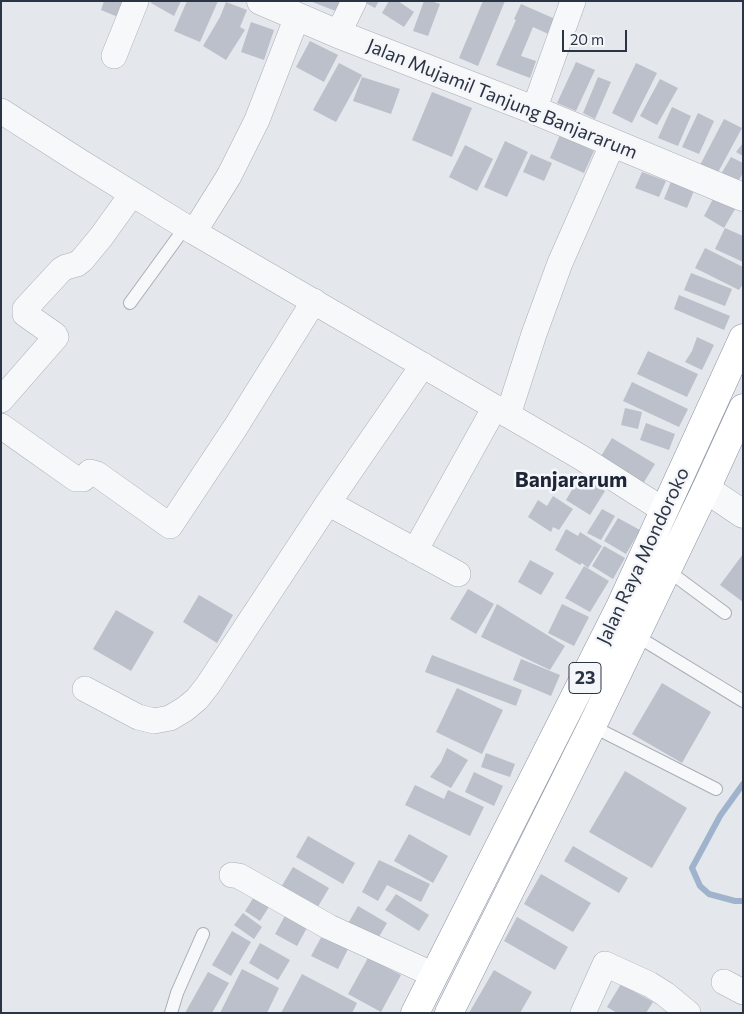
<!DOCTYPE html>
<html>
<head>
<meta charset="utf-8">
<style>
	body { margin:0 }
	#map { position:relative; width:744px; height:1014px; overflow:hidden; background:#e4e7ec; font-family:Commissioner,sans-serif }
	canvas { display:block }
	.frame { position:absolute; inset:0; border:2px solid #2b3445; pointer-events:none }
	.scale { position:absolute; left:562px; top:30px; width:65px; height:22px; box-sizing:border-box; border:2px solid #2b3445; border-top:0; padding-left:6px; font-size:15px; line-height:18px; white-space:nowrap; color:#2b3445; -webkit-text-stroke:4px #f4f6f9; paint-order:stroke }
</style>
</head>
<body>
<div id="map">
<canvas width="744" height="1014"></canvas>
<div class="frame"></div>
<div class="scale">20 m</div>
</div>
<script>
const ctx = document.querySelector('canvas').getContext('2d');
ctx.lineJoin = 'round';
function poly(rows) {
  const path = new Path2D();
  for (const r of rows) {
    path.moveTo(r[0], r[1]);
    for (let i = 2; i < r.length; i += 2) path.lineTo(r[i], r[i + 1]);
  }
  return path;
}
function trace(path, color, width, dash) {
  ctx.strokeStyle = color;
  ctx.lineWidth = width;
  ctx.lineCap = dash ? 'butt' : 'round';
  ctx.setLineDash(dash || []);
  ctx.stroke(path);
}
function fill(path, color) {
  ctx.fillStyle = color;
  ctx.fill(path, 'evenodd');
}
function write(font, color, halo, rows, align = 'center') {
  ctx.font = font + ' Commissioner,sans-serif';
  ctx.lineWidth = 5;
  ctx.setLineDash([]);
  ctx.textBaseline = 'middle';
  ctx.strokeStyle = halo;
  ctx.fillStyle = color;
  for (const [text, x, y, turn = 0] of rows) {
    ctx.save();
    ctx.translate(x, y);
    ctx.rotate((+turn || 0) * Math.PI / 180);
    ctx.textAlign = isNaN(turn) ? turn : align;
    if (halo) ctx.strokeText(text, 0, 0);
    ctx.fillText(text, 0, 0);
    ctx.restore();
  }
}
trace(poly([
	[743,784,720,816,692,868,700,886,709,894,735,901,743,901]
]), '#9fb4cc', 6);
fill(poly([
	[104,1,124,1,118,17,101,10],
	[152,1,181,1,174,16,151,3],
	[187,1,218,1,200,42,174,31],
	[310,1,342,1,338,12],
	[362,1,379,1,375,8],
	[389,1,398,1,414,12,404,27,382,13],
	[424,1,431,1,440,4,428,36,413,31],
	[483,1,505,1,478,66,459,58],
	[226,2,247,10,240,27,245,30,226,60,203,46,220,17],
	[521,4,562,22,555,37,533,27,521,56,536,61,530,78,496,65,516,20,514,19],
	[251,22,274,30,264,60,241,52],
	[310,41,338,55,324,82,296,67],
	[576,62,595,70,576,111,557,103],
	[339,63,362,75,336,122,313,110],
	[636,63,657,73,632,123,612,113],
	[362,77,400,89,391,114,353,101],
	[598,77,611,82,595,119,583,113],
	[660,79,678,88,657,125,640,116],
	[432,92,472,108,452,157,412,140],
	[672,107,691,116,678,146,658,138],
	[698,113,714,121,699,154,682,147],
	[724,119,742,128,716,176,699,167],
	[560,135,594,151,584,173,550,158],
	[505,141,528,152,507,197,484,187],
	[743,143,743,156,736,152],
	[465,145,493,159,477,191,449,177],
	[531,154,552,163,544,181,523,172],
	[731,157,743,163,743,173,737,183,721,174],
	[642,172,666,181,659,197,635,188],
	[672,179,695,188,687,208,664,199],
	[714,197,735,209,724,228,704,216],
	[725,228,743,236,743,262,715,249],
	[705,248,743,267,743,284,739,290,695,268],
	[691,273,732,289,725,306,684,290],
	[679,295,730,316,724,330,674,309],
	[697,337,714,345,702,370,685,362,692,351],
	[648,351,698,374,687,397,637,374],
	[632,382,688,409,679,427,623,401],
	[625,408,642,412,638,429,621,425],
	[646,423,675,434,669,450,640,440],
	[612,438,655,464,641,487,598,461],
	[580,476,605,491,590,515,566,500],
	[553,496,573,509,559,530,553,527,551,532,528,517,538,500,547,506],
	[602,509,615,516,601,540,587,533],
	[618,518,640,530,626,554,604,541],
	[566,529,578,536,580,532,602,546,588,568,582,563,580,565,555,550],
	[604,546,625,558,613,579,592,566],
	[743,554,743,602,720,585],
	[530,560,554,573,541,595,518,582],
	[584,566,609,581,590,612,565,598],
	[468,589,494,604,476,634,450,619],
	[199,595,233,615,217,643,183,622],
	[497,604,565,646,550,670,481,637],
	[562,604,589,617,574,646,548,633],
	[116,610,154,632,131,671,93,649],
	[432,655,522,690,516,706,425,672],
	[521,659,560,675,551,696,513,680],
	[662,683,711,712,682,763,632,734],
	[457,688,503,710,482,754,436,732],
	[447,748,468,760,451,788,430,777,441,762],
	[486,753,515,764,510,777,481,767],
	[625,771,687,808,652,868,589,832],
	[474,772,503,786,494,806,465,792],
	[415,785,444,799,448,790,484,807,470,836,405,805],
	[409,834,448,856,433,883,394,861],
	[308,836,355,863,343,884,296,857],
	[573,846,628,878,619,893,564,861],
	[379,860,430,884,421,902,387,885,378,901,362,892],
	[293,867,329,888,316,910,280,889],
	[541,874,591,903,573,932,524,904],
	[257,892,272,902,260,921,245,911],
	[396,894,429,915,419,931,385,910],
	[358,906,387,923,375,944,346,927],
	[243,913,262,927,254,939,234,925],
	[286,914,308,926,297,946,275,934],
	[517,917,568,947,555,970,504,941],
	[232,931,251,942,231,976,212,965],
	[324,932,350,945,338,969,311,956],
	[260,943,290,960,278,980,249,963],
	[368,958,401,975,381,1012,348,994],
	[242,969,279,988,267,1013,220,1013],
	[494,970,532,992,520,1013,469,1013],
	[208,972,229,983,212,1013,185,1013],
	[302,974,357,1003,352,1013,281,1013],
	[621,984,653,1002,646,1013,617,1013,607,1007]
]), '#bbc0ca');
const service = poly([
	[130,303,186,226],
	[667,570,725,613],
	[635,635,743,701],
	[592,726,716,789],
	[171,1013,177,993,203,934]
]);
const minor = poly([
	[338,34,354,1],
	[114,56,136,1],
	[534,110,573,1],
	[1,111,79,161,194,232,582,458,665,511],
	[194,232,229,176,257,120,297,17],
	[1,400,56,337,55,335,25,314,25,309,61,270,66,267,77,264,82,260,101,237,132,194],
	[508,415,534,334,560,263,613,143],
	[1,426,76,479,83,479,90,472,97,474,170,526,235,428,314,301],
	[328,503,458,574],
	[415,551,495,407],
	[85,689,138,717,154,721,170,718,185,709,197,699,208,685,328,503,423,365],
	[232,875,239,876,329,927,434,975],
	[724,982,743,992],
	[583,1013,605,964,649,984,665,994,688,1013]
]);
const tertiary = poly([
	[261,1,338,34,534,110,743,197],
	[706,489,743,514]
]);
const trunk = poly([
	[415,1013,620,607,743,338],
	[449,1013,592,726,706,489,743,408]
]);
trace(service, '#a9aeb7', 14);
trace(minor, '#a9aeb7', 26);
trace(tertiary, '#a9aeb7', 29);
trace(trunk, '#8b94a3', 29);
trace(service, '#f7f8fa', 12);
trace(minor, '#f7f8fa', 25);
trace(tertiary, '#f7f8fa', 28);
trace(trunk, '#fff', 28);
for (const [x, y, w] of [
	[585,678,32]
]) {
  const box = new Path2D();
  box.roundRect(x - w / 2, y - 15.5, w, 31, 4);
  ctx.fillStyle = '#f4f6f9';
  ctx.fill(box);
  trace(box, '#2b3445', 1);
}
write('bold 18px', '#2b3445', null, [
	["23",585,678]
]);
write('19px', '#2b3445', '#f4f6f9', [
	["Jalan Mujamil Tanjung Banjararum",502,99,22],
	["Jalan Raya Mondoroko",643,556,-65]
]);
write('bold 21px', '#1d2536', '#f4f6f9', [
	["Banjararum",571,480]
]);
</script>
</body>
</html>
